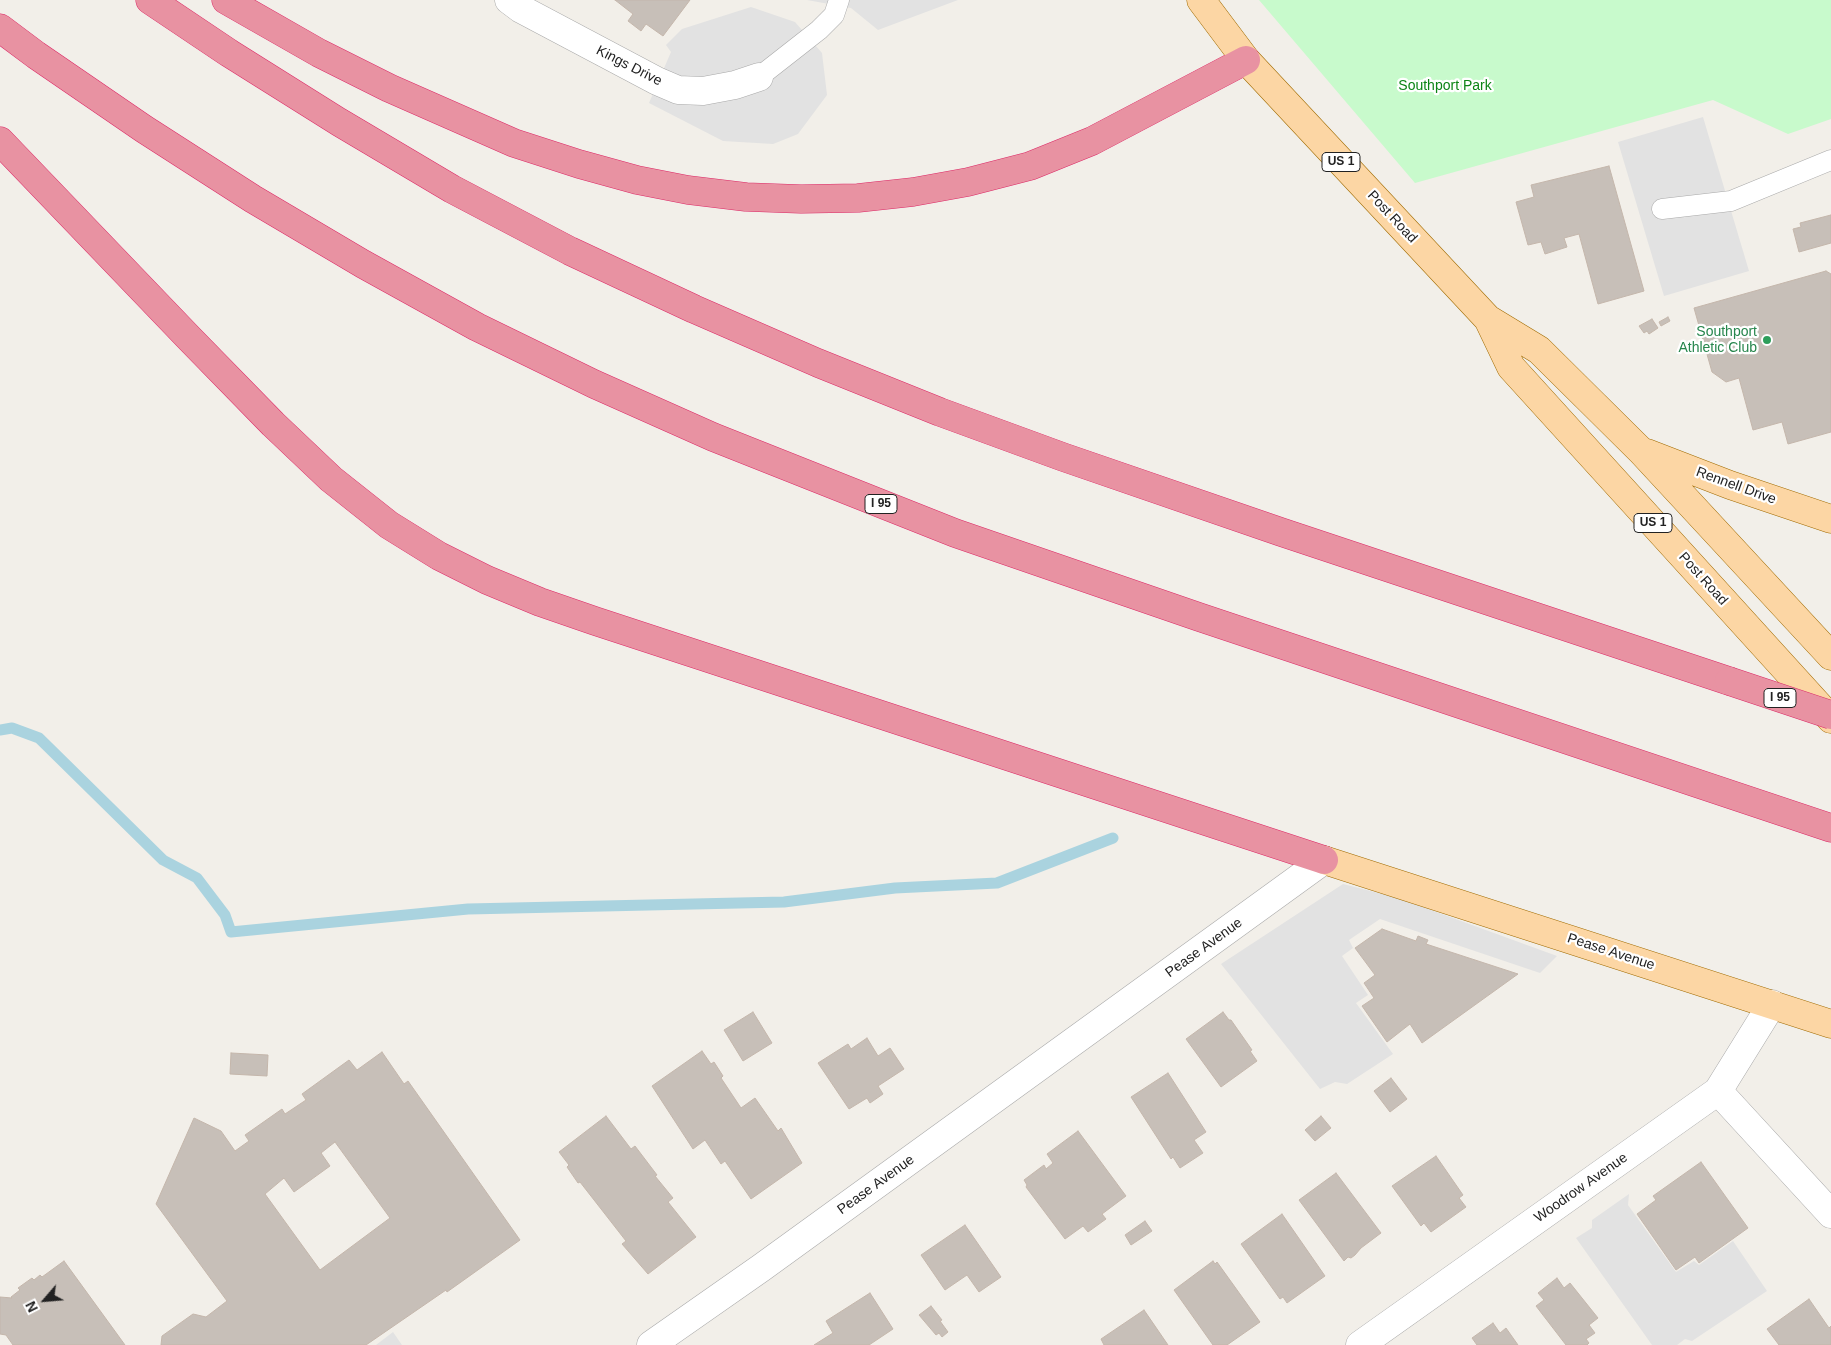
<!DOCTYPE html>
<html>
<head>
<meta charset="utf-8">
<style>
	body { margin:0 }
	#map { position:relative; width:1831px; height:1345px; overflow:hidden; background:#f2efe9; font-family:Arial,sans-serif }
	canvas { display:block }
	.north { position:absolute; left:20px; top:1275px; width:50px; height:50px; -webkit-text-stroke:4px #fff; paint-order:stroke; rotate:243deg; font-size:14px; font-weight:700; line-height:20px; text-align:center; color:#222 }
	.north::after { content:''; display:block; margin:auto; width:18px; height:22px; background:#222; clip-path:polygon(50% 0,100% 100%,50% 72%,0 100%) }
</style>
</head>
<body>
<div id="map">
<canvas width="1831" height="1345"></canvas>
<div class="north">N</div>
</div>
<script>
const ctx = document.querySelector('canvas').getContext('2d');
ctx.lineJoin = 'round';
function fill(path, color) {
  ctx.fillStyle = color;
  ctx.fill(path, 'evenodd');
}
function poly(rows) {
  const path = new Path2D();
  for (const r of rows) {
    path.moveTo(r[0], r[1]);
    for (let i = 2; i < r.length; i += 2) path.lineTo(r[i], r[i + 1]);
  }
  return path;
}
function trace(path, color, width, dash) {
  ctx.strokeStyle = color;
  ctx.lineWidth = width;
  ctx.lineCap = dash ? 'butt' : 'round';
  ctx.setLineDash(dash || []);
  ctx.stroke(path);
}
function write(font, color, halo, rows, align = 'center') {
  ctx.font = font + ' Arial,sans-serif';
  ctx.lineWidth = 4.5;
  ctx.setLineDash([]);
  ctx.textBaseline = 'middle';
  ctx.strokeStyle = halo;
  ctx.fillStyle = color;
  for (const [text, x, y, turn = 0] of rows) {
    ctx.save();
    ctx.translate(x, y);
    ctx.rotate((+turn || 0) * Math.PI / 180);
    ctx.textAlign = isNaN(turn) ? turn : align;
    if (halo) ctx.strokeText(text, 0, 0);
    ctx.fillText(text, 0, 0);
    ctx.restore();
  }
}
fill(poly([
	[1259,0,1831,0,1831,119,1788,134,1713,100,1415,183]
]), '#c8facc');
fill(poly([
	[807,0,958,0,878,30,851,8],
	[751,7,795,22,822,53,827,95,798,134,773,144,723,141,649,103,671,52,666,45,682,29],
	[1703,117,1749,271,1664,296,1618,142],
	[1343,884,1398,898,1557,956,1540,973,1380,919,1349,940,1353,948,1342,956,1368,995,1356,1003,1393,1054,1347,1084,1335,1082,1320,1089,1221,964],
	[1629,1194,1628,1205,1676,1272,1694,1261,1699,1265,1733,1241,1767,1291,1692,1341,1685,1339,1677,1345,1652,1345,1576,1238,1592,1228,1592,1220],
	[393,1332,402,1345,376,1345]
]), '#e2e2e2');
trace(poly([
	[0,730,12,728,39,738,163,860,197,878,225,915,231,932,468,909,784,902,895,888,997,883,1113,838]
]), '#aad3df', 11);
const building = poly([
	[615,0,690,0,663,36,646,24,641,31,628,21,633,14,615,0],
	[1609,166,1644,291,1598,304,1579,234,1564,238,1567,247,1545,254,1541,242,1528,245,1516,202,1534,197,1531,185,1609,166],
	[1831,215,1831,243,1799,252,1793,229,1801,227,1800,223,1831,215],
	[1826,271,1831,274,1831,432,1788,444,1782,422,1753,430,1739,378,1726,382,1712,372,1694,308,1826,271],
	[1668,317,1670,321,1661,326,1659,322,1668,317],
	[1652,319,1658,328,1649,334,1647,331,1644,333,1639,326,1652,319],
	[1382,929,1416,941,1418,936,1428,940,1426,944,1518,974,1422,1043,1410,1024,1387,1042,1362,1006,1374,998,1364,983,1375,975,1355,948,1382,929],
	[753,1012,772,1043,743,1061,724,1030,753,1012],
	[1223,1012,1229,1020,1231,1020,1252,1050,1250,1051,1257,1061,1221,1087,1186,1039,1223,1012],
	[867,1038,878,1056,890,1048,904,1069,878,1086,883,1094,870,1103,867,1098,849,1109,818,1063,848,1044,851,1049,867,1038],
	[702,1051,711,1064,714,1062,723,1076,721,1078,741,1108,755,1098,778,1131,781,1128,802,1163,751,1199,725,1161,721,1164,705,1140,693,1149,652,1086,702,1051],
	[382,1052,404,1084,408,1081,520,1240,447,1292,446,1290,366,1345,161,1345,162,1336,193,1314,206,1317,227,1301,156,1204,194,1118,221,1131,235,1151,249,1141,245,1135,282,1109,285,1114,306,1100,302,1094,349,1060,357,1070,382,1052],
	[335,1142,390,1218,320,1270,265,1194,284,1178,294,1192,330,1166,321,1153,335,1142],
	[231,1053,268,1055,267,1076,230,1074,231,1053],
	[1168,1073,1206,1132,1194,1140,1203,1153,1180,1168,1173,1157,1171,1159,1131,1097,1168,1073],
	[1391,1078,1407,1099,1390,1112,1374,1091,1391,1078],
	[606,1116,631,1149,635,1146,657,1175,655,1176,673,1198,668,1202,696,1237,648,1274,622,1244,626,1241,580,1182,578,1183,567,1167,569,1165,559,1152,606,1116],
	[1321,1116,1331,1128,1315,1141,1305,1130,1321,1116],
	[1078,1131,1126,1196,1102,1214,1106,1219,1088,1232,1083,1226,1065,1239,1026,1187,1027,1185,1024,1180,1044,1165,1046,1169,1053,1163,1047,1154,1078,1131],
	[1436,1156,1463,1195,1459,1198,1466,1207,1431,1232,1424,1223,1421,1226,1392,1186,1436,1156],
	[1701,1162,1748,1228,1699,1263,1695,1257,1676,1270,1637,1214,1656,1200,1653,1196,1701,1162],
	[1336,1173,1381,1233,1361,1248,1355,1255,1351,1258,1348,1257,1344,1261,1299,1200,1336,1173],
	[1282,1214,1325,1276,1287,1303,1283,1297,1280,1299,1241,1244,1282,1214],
	[1145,1221,1152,1231,1131,1245,1125,1235,1145,1221],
	[965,1225,1001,1277,979,1292,967,1275,945,1290,921,1255,965,1225],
	[64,1261,125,1345,13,1345,6,1335,0,1334,0,1297,12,1298,11,1297,20,1290,18,1288,32,1278,34,1280,40,1275,42,1277,64,1261],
	[1213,1261,1215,1264,1217,1262,1260,1322,1227,1345,1213,1345,1174,1290,1213,1261],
	[1557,1278,1564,1288,1570,1283,1598,1318,1589,1325,1595,1333,1586,1339,1589,1343,1587,1345,1566,1345,1536,1306,1544,1300,1538,1293,1557,1278],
	[870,1293,893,1329,869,1345,814,1345,833,1333,826,1321,870,1293],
	[1809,1299,1829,1328,1831,1326,1831,1345,1779,1345,1767,1329,1809,1299],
	[931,1306,942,1320,940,1321,948,1332,942,1337,939,1333,936,1335,919,1315,931,1306],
	[1144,1310,1168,1345,1104,1345,1101,1339,1144,1310],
	[1493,1323,1500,1333,1506,1328,1518,1345,1477,1345,1472,1338,1493,1323]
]);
fill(building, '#c7bfb8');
trace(building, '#c4b6ab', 1);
const service = poly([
	[759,77,819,30,834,15,839,0],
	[1662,209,1731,201,1831,160]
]);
const minor = poly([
	[509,0,521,9,657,81,678,90,703,91,735,85,759,77],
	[1718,1091,1831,1214],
	[651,1345,761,1268,1324,860],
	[1360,1345,1718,1091,1772,1004]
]);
const primary = poly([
	[1201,0,1246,60,1488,319,1539,350,1641,451,1831,656],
	[1488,319,1511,367,1831,719],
	[1647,453,1730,485,1831,519],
	[1324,860,1831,1024]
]);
const motorway = poly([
	[150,0,229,53,339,122,452,189,570,251,694,309,818,363,940,412,1063,457,1281,532,1729,681],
	[226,0,319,53,389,88,514,143,579,164,637,180,688,190,746,197,801,199,858,198,913,192,968,182,1030,166,1092,141,1246,60],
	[0,28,36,55,144,129,253,199,363,264,477,327,594,384,713,437,955,533,1199,617,1831,828],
	[0,141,189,338,273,424,331,479,389,525,439,556,487,580,540,602,595,621,1324,860]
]);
trace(service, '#a9a9a9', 21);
trace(minor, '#a9a9a9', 29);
trace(primary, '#a06b00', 29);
trace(motorway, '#dc2a67', 29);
trace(service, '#fff', 20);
trace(minor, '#fff', 28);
trace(primary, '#fcd6a4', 28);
trace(motorway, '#e892a2', 28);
const motorwayBridge = poly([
	[1729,681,1831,715]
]);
trace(motorwayBridge, '#dc2a67', 29, []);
trace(motorwayBridge, '#e892a2', 28);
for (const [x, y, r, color] of [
	[1767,340,5,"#2e9e5b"]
]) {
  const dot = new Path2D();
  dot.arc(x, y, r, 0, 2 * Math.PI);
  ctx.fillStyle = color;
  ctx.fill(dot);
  trace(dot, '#fff', 2);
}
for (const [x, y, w] of [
	[1341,162,38],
	[881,504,32],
	[1653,523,38],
	[1780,698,32]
]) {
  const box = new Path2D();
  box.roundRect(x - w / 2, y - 9.5, w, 19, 4);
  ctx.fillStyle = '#fff';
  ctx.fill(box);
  trace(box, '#222', 1);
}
write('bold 12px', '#222', null, [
	["US 1",1341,162],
	["I 95",881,504],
	["US 1",1653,523],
	["I 95",1780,698]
]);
write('14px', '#222', '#fff', [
	["Kings Drive",629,66,27],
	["Post Road",1392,217,47],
	["Rennell Drive",1736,486,20],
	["Post Road",1703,579,48],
	["Pease Avenue",1204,948,-36],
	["Pease Avenue",1611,952,18],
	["Pease Avenue",876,1185,-36],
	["Woodrow Avenue",1581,1188,-35]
]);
write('14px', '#0c8416', '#fff', [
	["Southport Park",1445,86]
]);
write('14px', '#27864d', '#fff', [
	["Southport",1757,332],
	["Athletic Club",1757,348]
], 'right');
</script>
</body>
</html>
